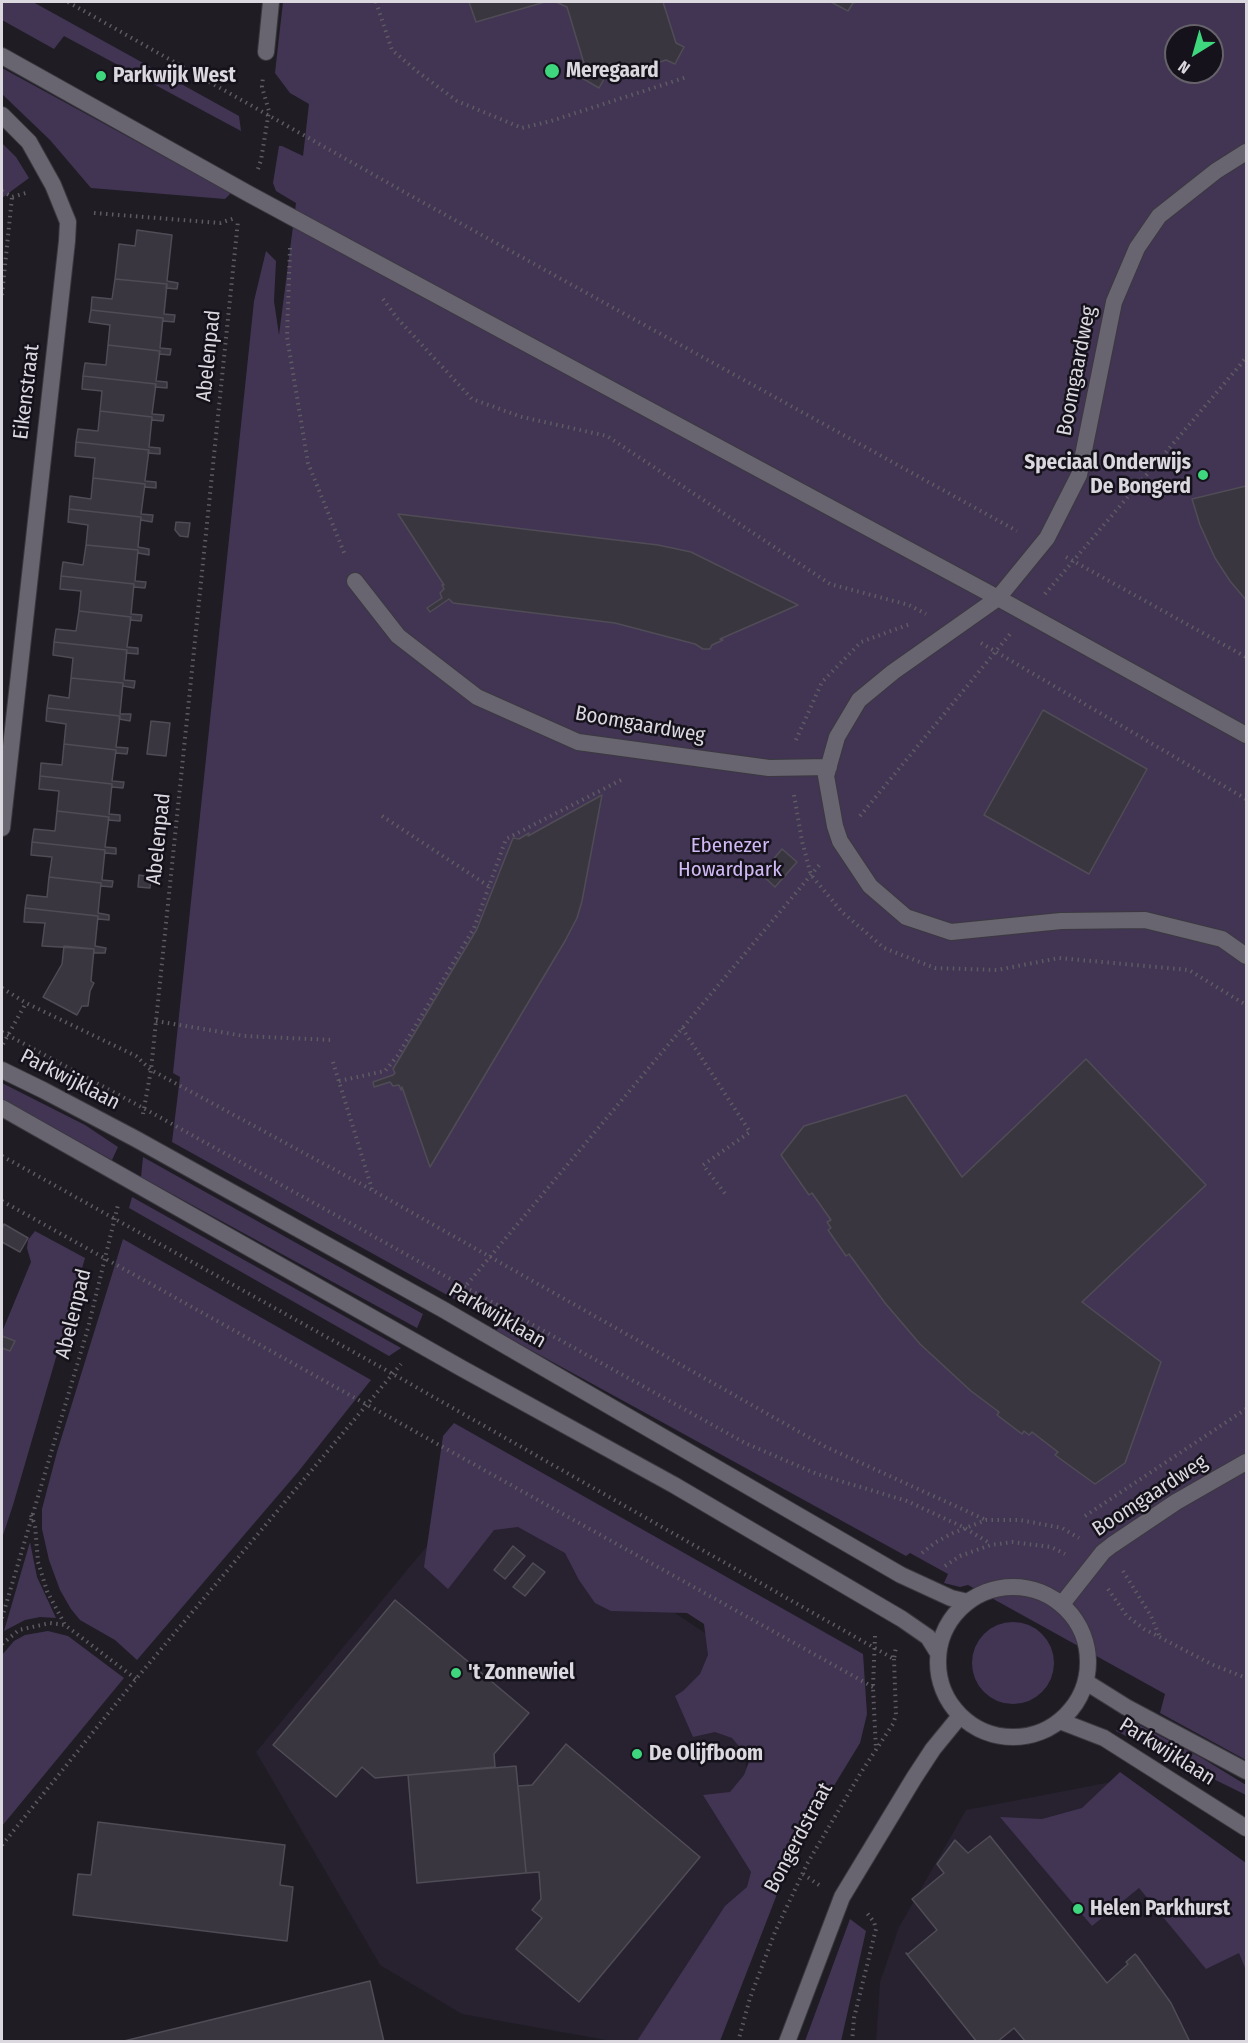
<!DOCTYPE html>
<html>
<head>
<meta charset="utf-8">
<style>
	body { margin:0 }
	#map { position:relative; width:1248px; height:2043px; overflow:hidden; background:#1f1c24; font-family:"Fira Sans Condensed",sans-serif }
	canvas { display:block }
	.frame { position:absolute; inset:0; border:3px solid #dbd9df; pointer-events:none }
	.north { position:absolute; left:1164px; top:24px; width:60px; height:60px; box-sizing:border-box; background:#16121b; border:2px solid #656269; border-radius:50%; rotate:217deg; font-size:16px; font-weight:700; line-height:24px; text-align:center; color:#dbd9df }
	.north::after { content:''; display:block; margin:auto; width:21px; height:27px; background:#3ed77d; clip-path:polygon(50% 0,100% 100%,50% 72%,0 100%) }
</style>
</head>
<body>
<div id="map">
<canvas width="1248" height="2043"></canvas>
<div class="frame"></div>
<div class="north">N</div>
</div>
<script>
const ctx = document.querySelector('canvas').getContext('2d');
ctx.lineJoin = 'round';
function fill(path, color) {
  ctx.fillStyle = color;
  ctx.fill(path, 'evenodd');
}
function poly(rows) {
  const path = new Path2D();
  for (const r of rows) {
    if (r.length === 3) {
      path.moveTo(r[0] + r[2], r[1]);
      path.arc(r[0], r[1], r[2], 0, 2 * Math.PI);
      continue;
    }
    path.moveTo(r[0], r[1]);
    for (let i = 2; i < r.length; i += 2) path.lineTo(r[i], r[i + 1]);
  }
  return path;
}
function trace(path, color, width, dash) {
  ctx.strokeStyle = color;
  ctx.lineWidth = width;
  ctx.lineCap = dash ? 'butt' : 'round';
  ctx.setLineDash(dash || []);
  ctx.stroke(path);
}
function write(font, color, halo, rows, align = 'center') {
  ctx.font = font + ' "Fira Sans Condensed",sans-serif';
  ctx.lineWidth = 5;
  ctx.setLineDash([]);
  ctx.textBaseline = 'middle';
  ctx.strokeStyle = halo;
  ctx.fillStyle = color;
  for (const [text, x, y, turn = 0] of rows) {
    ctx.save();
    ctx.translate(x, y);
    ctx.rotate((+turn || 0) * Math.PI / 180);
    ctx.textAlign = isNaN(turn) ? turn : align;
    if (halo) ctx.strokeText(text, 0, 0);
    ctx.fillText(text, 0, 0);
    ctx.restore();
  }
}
fill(poly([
	[486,1475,647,1594,708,1635,777,1872,685,2041,611,2041,462,2014,380,1965,256,1752],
	[1111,1782,1246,1892,1246,2041,876,2042,880,1982,899,1927,966,1810]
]), '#272130');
fill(poly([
	[2,2,33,2,239,116,241,131,64,36,54,49,2,20],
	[283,2,1246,2,1246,1760,1160,1713,1165,1694,968,1585,960,1587,944,1583,948,1574,910,1553,906,1556,496,1331,501,1325,172,1142,180,1077,173,1073,254,301,266,251,276,261,274,301,279,335,296,203,276,191,273,183,279,146,282,146,303,156,309,104,290,93,275,73],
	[1176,36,1212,36,1212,72,1176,72],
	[2,68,231,193,225,199,91,188,50,140,2,94],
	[2,143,16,157,29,178,2,198],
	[2,1083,85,1125,118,1147,112,1160,2,1099],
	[143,1157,423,1314,417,1328,141,1177],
	[132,1197,401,1348,389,1356,129,1208],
	[35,1231,85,1258,13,1505,2,1538,2,1332,31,1262,27,1248,28,1240],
	[123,1239,371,1380,298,1472,137,1660,115,1640,80,1620,71,1609,60,1590,49,1560,42,1529,42,1509,57,1452],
	[454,1423,863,1654,867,1714,860,1743,793,1853,720,2041,637,2041,725,1906,747,1887,751,1872,703,1795,730,1792,744,1775,750,1759,732,1738,715,1732,693,1737,675,1696,683,1691,700,1674,708,1655,704,1624,687,1613,611,1611,595,1603,579,1580,565,1553,518,1527,494,1530,448,1589,424,1567,443,1436],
	[30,1542,37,1577,56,1618,40,1617,25,1620,4,1631],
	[1013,1663,41],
	[48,1631,68,1636,124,1678,2,1826,2,1655,14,1641,25,1635],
	[1124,1717,1202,1758,1246,1785,1246,1795,1116,1731],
	[1120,1772,1246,1863,1246,1970,1239,1953,1206,1969,1139,1888,1092,1926,1000,1817,1042,1819,1082,1808],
	[850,1919,866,1931,841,2041,805,2041]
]), '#423554');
const building = poly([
	[469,2,545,2,476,22,469,2],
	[556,2,663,2,676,43,684,47,675,64,666,60,604,79,599,88,582,78,586,70,567,7,556,2],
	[831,2,857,2,853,3,848,11,831,2],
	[137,230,172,235,167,281,178,283,177,289,166,288,167,284,115,279,119,244,135,246,137,230],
	[115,279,167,284,164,314,175,315,174,322,163,321,163,318,91,310,92,297,112,299,115,279],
	[91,310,163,318,160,348,171,349,170,355,159,354,160,351,108,345,110,325,89,322,91,310],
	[108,345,160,351,156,381,167,382,167,388,155,387,156,384,83,376,85,363,106,365,108,345],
	[83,376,156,384,152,414,164,415,163,421,152,420,152,417,100,411,102,391,82,389,83,376],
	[100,411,152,417,149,447,160,448,160,454,148,453,149,450,76,442,78,429,98,431,100,411],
	[76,442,149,450,145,481,156,482,156,488,145,487,145,484,93,478,95,458,75,456,76,442],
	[93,478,145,484,141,514,153,515,152,522,141,520,141,517,69,509,70,496,91,499,93,478],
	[1246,486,1246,600,1230,581,1215,558,1200,525,1192,499,1246,486],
	[69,509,141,517,138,547,149,549,149,555,138,553,138,550,86,545,88,525,68,522,69,509],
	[398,514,658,545,691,552,798,605,720,639,723,640,712,645,710,649,703,649,695,644,615,623,453,603,449,599,430,612,427,608,442,598,440,593,444,589,442,585,444,585,398,514],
	[176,522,190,523,188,537,180,536,175,530,176,522],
	[86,545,138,550,135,581,146,582,145,588,134,587,134,584,61,576,63,562,83,565,86,545],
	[61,576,134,584,131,614,142,615,141,621,130,620,131,617,79,611,81,591,60,589,61,576],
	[79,611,131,617,127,647,138,648,138,654,126,653,127,650,54,642,56,629,76,631,79,611],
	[54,642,127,650,124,680,135,681,134,688,123,686,123,683,71,678,73,658,53,655,54,642],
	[71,678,123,683,120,714,131,714,130,721,119,719,120,716,47,708,49,695,69,698,71,678],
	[47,708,120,716,116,747,128,748,127,754,116,753,116,750,64,744,66,724,46,721,47,708],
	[1043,710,1147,769,1089,874,984,815,1043,710],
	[151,721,170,723,166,756,147,754,151,721],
	[64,744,116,750,112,781,124,782,123,788,112,787,112,784,40,776,41,763,62,765,64,744],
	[40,776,112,784,109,814,120,815,120,821,108,820,109,817,57,811,59,791,39,789,40,776],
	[602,795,582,901,577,918,565,941,430,1167,402,1087,401,1090,399,1085,393,1086,390,1082,374,1087,373,1082,393,1075,395,1073,393,1069,477,929,513,838,519,839,529,833,528,836,602,795],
	[57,811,109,817,105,847,116,848,116,854,105,853,105,850,32,842,34,829,55,831,57,811],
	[32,842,105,850,102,880,113,881,112,887,101,886,101,883,49,877,52,857,31,855,32,842],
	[782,849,797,862,775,887,761,874,782,849],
	[139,875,151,877,150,888,138,887,139,875],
	[49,877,101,883,98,913,109,915,109,920,98,919,98,916,25,908,27,895,47,897,49,877],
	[25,908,98,916,95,946,106,948,105,953,94,953,94,949,42,946,45,923,24,922,25,908],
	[64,946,94,949,91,981,94,983,90,991,88,1006,82,1006,77,1015,43,997,62,964,64,946],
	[1086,1059,1206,1185,1082,1302,1161,1362,1125,1463,1095,1484,1055,1455,1058,1452,1032,1432,1029,1435,1024,1431,1022,1434,997,1415,999,1412,971,1391,920,1344,885,1303,849,1254,846,1256,828,1230,831,1228,827,1222,831,1220,812,1193,809,1195,781,1155,804,1126,906,1095,962,1177,1086,1059],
	[4,1224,28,1238,20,1252,2,1242,2,1229,4,1224],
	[2,1336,15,1341,10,1351,2,1348,2,1336],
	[513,1546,525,1556,505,1579,494,1570,513,1546],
	[533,1563,545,1572,525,1596,513,1587,533,1563],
	[395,1600,529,1713,494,1754,495,1767,375,1778,362,1767,336,1797,273,1745,395,1600],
	[566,1744,700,1857,579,2002,516,1949,542,1918,532,1910,541,1899,539,1872,526,1873,518,1786,532,1785,566,1744],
	[516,1766,526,1873,417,1883,408,1775,516,1766],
	[98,1822,285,1845,280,1885,293,1887,287,1941,73,1915,78,1874,91,1875,98,1822],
	[990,1836,1107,1983,1128,1964,1126,1962,1135,1954,1137,1956,1171,2003,1190,2042,1026,2042,1014,2028,997,2042,977,2042,906,1953,908,1954,937,1930,912,1899,944,1873,937,1864,955,1840,968,1853,990,1836],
	[370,1981,384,2042,120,2042,370,1981]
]);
fill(building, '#3a3640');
trace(building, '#504c56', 1.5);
const service = poly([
	[2,56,249,194,998,598,1246,735]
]);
const minor = poly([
	[266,52,271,2],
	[2,115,29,142,53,185,68,222,67,241,2,828],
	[1246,152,1216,171,1159,216,1137,248,1114,302,1079,475,1047,538,998,598,893,672,859,700,837,737,826,776,835,826,840,841,870,886,906,917,951,932,1061,921,1145,920,1222,939,1246,956],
	[355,581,398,636,477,697,578,742,769,768,829,767],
	[1062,1604,1103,1552,1112,1545,1176,1502,1246,1462],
	[787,2042,842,1897,914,1778,933,1749,960,1716]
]);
const tertiary = poly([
	[2,1070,43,1090,136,1139,444,1310,901,1575,951,1598,968,1602],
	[2,1108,463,1369,674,1485,902,1619,928,1637,938,1653],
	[1013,1662,75],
	[1086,1682,1126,1707,1246,1771],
	[1060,1721,1104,1738,1246,1828]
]);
trace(service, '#3b393f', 18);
trace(minor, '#3b393f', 18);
trace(tertiary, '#3b393f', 18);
trace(poly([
	[68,2,413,197,1017,531],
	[376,2,392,50,418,72,457,101,522,128,551,121,687,77],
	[258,169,261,160,269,111,262,87,263,77],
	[2,191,12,197,26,193],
	[94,213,220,223,235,218],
	[290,248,287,337,308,463,345,555],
	[2,295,12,197],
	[383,299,397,318,472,399,522,417,607,436,830,584,909,605,926,614],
	[1066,557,1246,657],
	[1045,594,1246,358],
	[981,643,1246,799],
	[796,740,822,682,861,642,910,624],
	[794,795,802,841,811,875,842,912,884,948,935,968,997,970,1059,958,1189,970,1246,1005],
	[382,816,490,887],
	[860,816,1010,634],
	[2,988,26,1003,136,1056,151,1070,372,1190,826,1447,986,1520],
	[156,1021,244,1036,332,1040],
	[682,1028,750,1132,703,1165,727,1196],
	[2,1032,145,1109,745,1443,817,1474,907,1501,963,1527,991,1544],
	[3,1044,26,1003],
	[333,1062,372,1189],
	[339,1081,385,1071,398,1055,474,928,506,839,625,778],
	[143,1114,151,1070,238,221],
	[2,1156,393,1374,894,1659,896,1647],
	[2,1201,873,1687],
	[463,1289,821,863],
	[31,1515,35,1525,38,1562,47,1591,65,1625,136,1679],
	[1085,1516,1246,1409],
	[922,1553,936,1542,953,1533,986,1520,1020,1520,1062,1528,1079,1538],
	[945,1566,960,1556,991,1545,1012,1542,1051,1547,1065,1554],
	[1123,1571,1151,1616,1159,1635],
	[1108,1589,1127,1616,1144,1629,1211,1664,1246,1678],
	[2,1618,88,1328,118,1205],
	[875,1636,873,1687,876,1750],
	[2,1644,19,1630,50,1623,65,1625],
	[2,1845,136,1679,401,1364],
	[803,1874,819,1885],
	[738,2042,750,1998,775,1932,807,1864,860,1774,893,1724,896,1715,894,1659],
	[852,2042,854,2018,876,1929,874,1922,867,1913]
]), '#5e5b63', 4, [1.5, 4.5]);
trace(service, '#696570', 16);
trace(minor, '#696570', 16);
trace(tertiary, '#696570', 16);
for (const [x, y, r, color] of [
	[552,71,8,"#3ed77d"],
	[101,76,6,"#3ed77d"],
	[1203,475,6,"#3ed77d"],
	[456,1673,6,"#3ed77d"],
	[637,1754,6,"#3ed77d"],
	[1078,1909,6,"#3ed77d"]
]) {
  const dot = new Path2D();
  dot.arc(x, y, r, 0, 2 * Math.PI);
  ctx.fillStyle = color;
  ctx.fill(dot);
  trace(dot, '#16121b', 2);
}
write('bold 21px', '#dbd9df', '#16121b', [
	["Meregaard",566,71],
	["Parkwijk West",113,76],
	["Speciaal Onderwijs",1191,463,"right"],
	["De Bongerd",1191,487,"right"],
	["'t Zonnewiel",468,1673],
	["De Olijfboom",649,1754],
	["Helen Parkhurst",1090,1909]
], 'left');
write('21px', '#dbd9df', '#16121b', [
	["Abelenpad",209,356,-84],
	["Boomgaardweg",1077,371,-79],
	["Eikenstraat",27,392,-83],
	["Boomgaardweg",640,725,10],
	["Abelenpad",159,839,-84],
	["Parkwijklaan",70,1080,27],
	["Abelenpad",74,1314,-76],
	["Parkwijklaan",497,1316,30],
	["Boomgaardweg",1150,1496,-33],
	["Parkwijklaan",1167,1752,32],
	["Bongerdstraat",799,1838,-62]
]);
write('21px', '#d0b9f4', '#16121b', [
	["Ebenezer",730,846],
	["Howardpark",730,870]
]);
</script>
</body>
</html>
